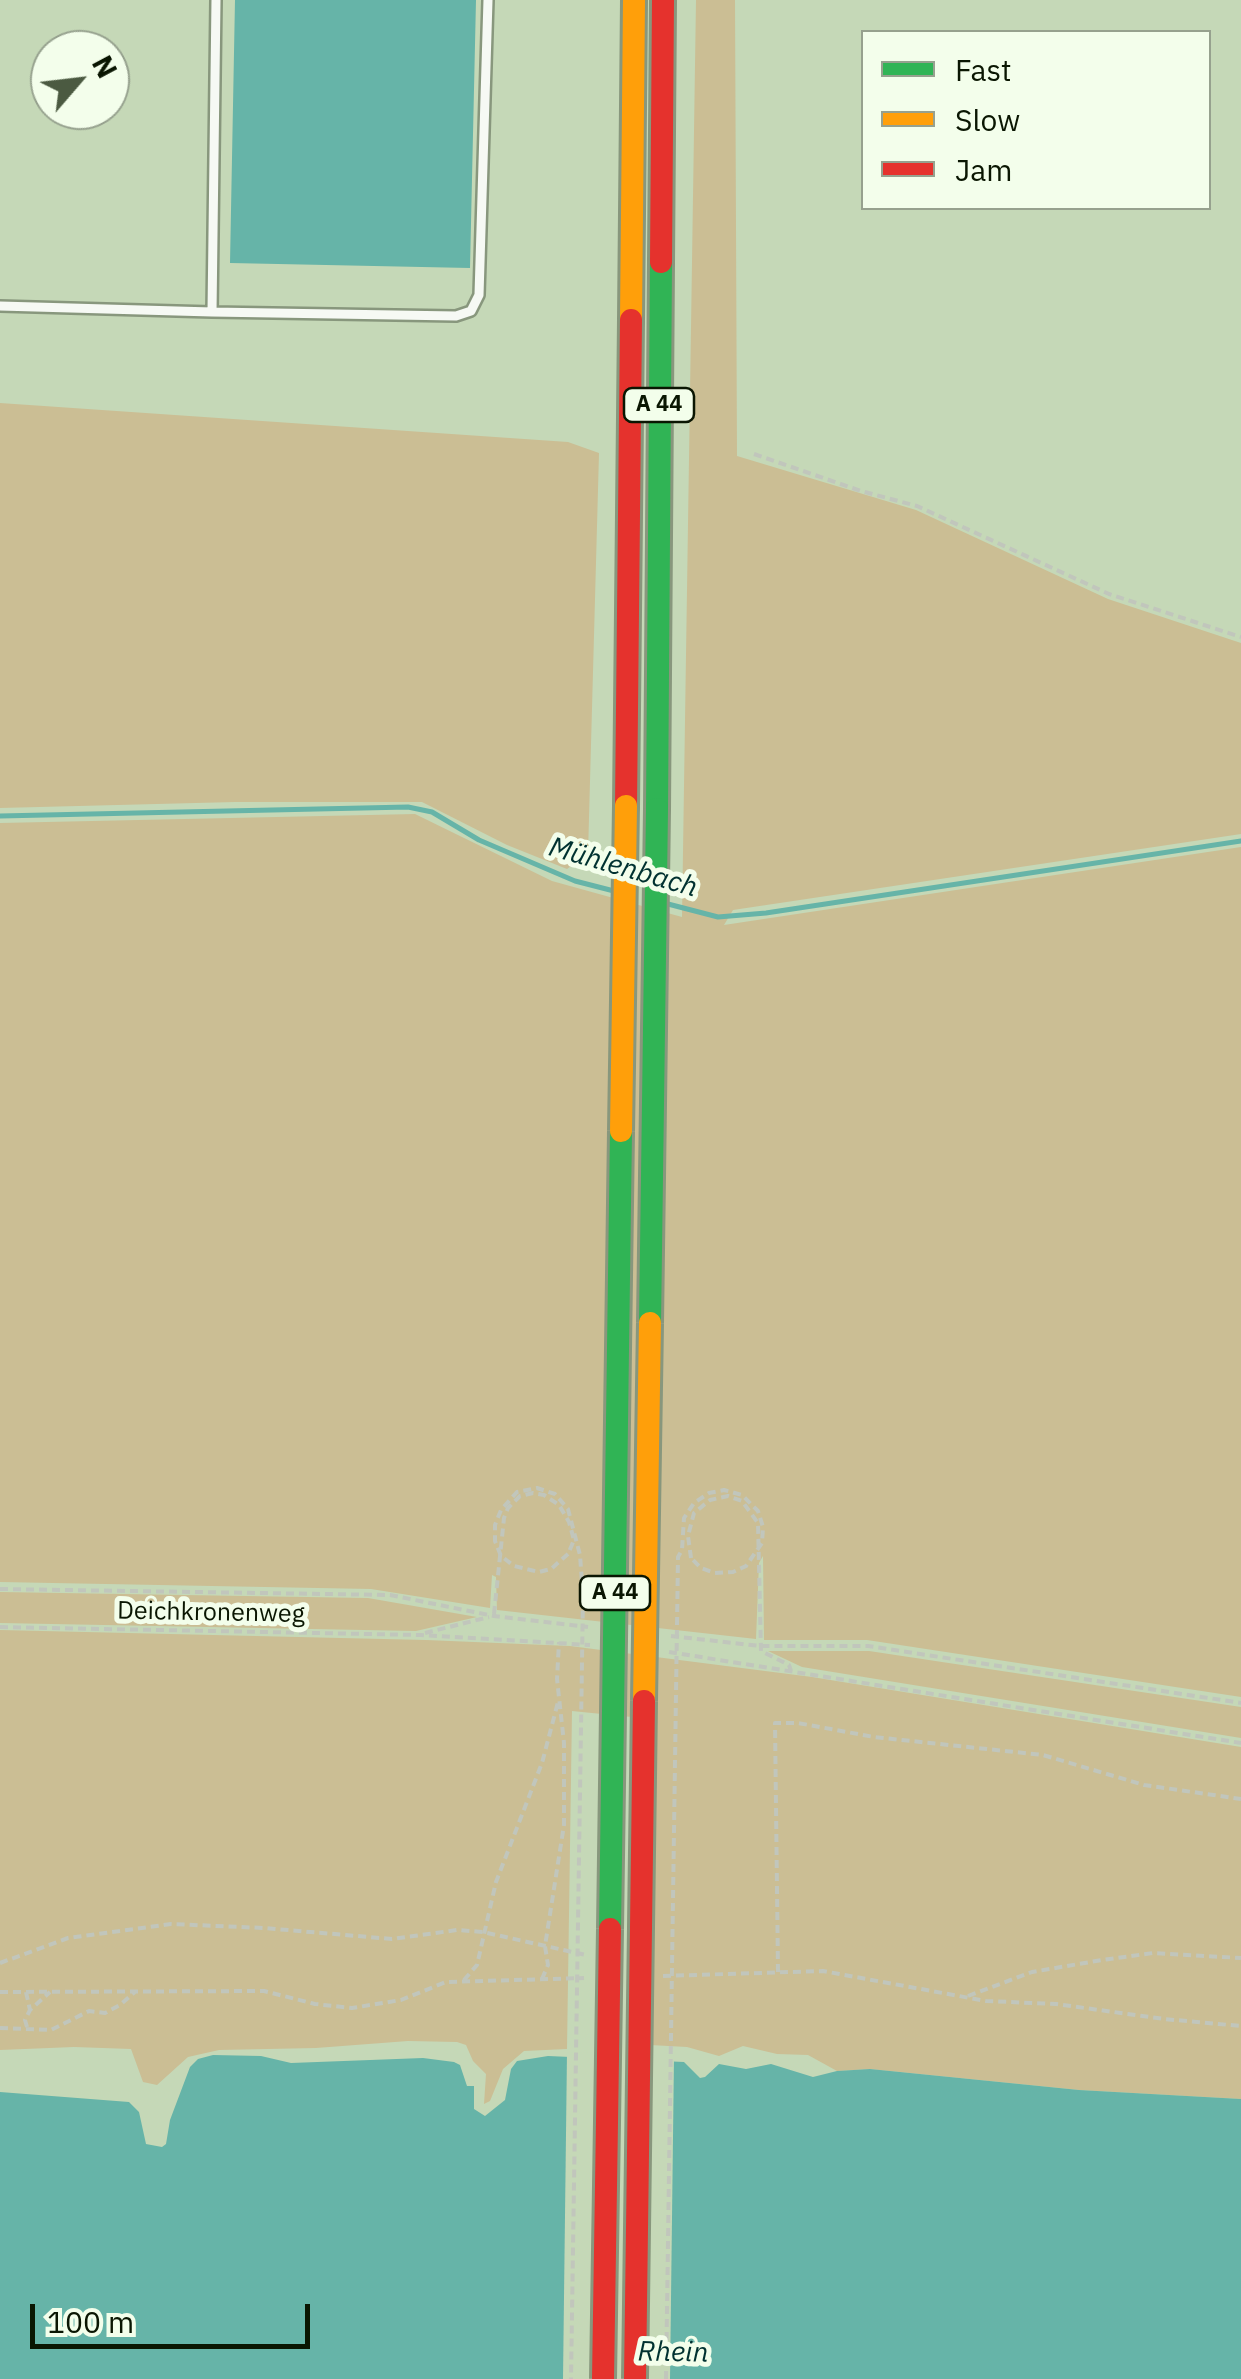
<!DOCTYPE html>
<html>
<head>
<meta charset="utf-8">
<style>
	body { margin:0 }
	#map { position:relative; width:1241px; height:2379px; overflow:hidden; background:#c5d8b7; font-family:"IBM Plex Sans",sans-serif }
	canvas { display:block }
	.legend { position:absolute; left:861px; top:30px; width:350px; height:180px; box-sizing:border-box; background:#f3feeb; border:2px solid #96a18e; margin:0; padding:12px 18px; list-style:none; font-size:30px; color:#0a1602 }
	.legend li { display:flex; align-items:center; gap:20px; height:50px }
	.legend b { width:50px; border:2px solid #96a18e }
	.north { position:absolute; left:30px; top:30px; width:100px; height:100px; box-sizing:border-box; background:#f3feeb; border:2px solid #96a18e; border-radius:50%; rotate:62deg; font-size:28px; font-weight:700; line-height:40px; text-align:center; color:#0a1602 }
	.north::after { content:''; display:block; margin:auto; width:35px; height:45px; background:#4b5a41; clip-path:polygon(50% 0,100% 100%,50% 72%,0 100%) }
	.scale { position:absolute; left:30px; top:2304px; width:280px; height:45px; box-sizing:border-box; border:5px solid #0a1602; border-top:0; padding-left:12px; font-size:30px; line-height:35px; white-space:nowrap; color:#0a1602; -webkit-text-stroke:8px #f3feeb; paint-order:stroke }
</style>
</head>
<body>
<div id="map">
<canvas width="1241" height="2379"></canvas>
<ul class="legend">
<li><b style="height:12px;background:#30b455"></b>Fast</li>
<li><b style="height:12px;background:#ff9f0a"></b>Slow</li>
<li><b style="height:12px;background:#e5322d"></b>Jam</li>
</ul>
<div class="north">N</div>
<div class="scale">100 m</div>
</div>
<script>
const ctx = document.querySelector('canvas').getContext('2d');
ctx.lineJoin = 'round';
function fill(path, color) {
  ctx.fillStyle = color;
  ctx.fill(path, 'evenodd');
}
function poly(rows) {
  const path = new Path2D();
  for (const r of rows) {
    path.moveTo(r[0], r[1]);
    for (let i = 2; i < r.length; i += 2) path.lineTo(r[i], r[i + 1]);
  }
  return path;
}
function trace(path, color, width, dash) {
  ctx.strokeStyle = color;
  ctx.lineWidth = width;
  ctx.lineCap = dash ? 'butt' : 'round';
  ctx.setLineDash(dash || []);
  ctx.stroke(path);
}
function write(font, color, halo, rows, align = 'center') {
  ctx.font = font + ' "IBM Plex Sans",sans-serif';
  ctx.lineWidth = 10;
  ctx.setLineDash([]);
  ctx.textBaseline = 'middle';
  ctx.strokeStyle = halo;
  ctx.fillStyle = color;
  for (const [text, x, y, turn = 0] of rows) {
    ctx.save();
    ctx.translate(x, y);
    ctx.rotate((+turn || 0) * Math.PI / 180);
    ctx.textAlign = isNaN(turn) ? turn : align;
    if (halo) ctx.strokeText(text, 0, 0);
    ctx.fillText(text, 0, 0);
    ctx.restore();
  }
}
fill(poly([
	[696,0,735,0,737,456,916,510,1108,599,1241,643,1241,834,733,910,724,925,1241,847,1241,1697,867,1640,764,1640,763,1556,759,1563,756,1639,497,1610,496,1577,492,1575,490,1608,371,1589,0,1582,0,823,415,814,552,881,682,917],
	[0,403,568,442,599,453,588,854,567,869,507,845,422,802,235,802,0,808],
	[0,1592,368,1598,477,1617,416,1631,0,1623],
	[0,1630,426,1640,570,1646,812,1677,1241,1747,1241,2099,1079,2090,870,2069,837,2071,808,2055,777,2054,743,2046,719,2056,687,2047,650,2045,632,1717,572,1711,567,2049,524,2051,503,2069,490,2101,484,2104,486,2074,473,2061,466,2045,457,2042,408,2041,316,2048,219,2050,188,2057,157,2085,143,2082,131,2049,74,2047,0,2050],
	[768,1651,869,1651,1241,1707,1241,1738,802,1667]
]), '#cbbe94');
fill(poly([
	[235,0,476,0,470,268,230,263],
	[213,2055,261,2056,291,2063,423,2058,454,2062,460,2065,467,2086,474,2086,474,2109,485,2116,505,2100,511,2069,517,2061,548,2056,684,2062,700,2078,705,2077,719,2064,746,2069,771,2064,813,2077,837,2071,870,2069,1079,2090,1241,2099,1241,2379,0,2379,0,2092,129,2102,139,2112,146,2144,162,2147,166,2144,170,2120,190,2067,198,2059]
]), '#66b4a8');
fill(poly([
	[567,2052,674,2056,670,2379,563,2379]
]), '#c5d8b7');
trace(poly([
	[0,816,408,807,432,812,479,840,575,881,614,891],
	[668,904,718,917,766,913,1241,841]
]), '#66b4a8', 5);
const lane = poly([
	[216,0,212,312,456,316,471,311,479,295,488,0],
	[0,306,212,312]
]);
const fast = poly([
	[657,809,661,262]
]);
const slow = poly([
	[631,320,634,0]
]);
const jam = poly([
	[661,262,663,0],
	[626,806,631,320]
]);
trace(lane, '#88977d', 14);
trace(fast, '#88977d', 28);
trace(slow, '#88977d', 28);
trace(jam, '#88977d', 28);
trace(poly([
	[754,454,861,491,917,506,1109,594,1241,637],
	[691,1558,688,1536,694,1513,710,1500,728,1496,742,1501,758,1523,761,1651,789,1665,791,1671],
	[0,1589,390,1595,494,1616,588,1627],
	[494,1614,504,1518,508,1508,520,1496,533,1493,544,1495,559,1505,569,1522,574,1540,568,1554],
	[0,1627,421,1635,590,1645],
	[425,1633,489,1617],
	[671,1636,760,1646,868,1646,1241,1703],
	[669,1652,1241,1743],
	[0,1963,68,1938,171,1924,264,1928,392,1939,457,1930,483,1932,586,1955],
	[778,1972,775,1723,798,1723,874,1737,1043,1755,1144,1785,1241,1799],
	[663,1976,823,1971,986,2001,1056,2004,1164,2019,1241,2026],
	[542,1979,548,1965,545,1946,564,1825,564,1743,557,1679,559,1642],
	[464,1980,477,1965,496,1882,542,1763,558,1702],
	[0,1992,264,1991,315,2004,352,2008,401,2000,446,1982,584,1978],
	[26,1992,30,2010],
	[968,1996,1032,1972,1102,1960,1153,1953,1241,1958],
	[27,2027,25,2020,30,2010,50,1992],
	[0,2028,51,2030,89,2011,105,2013,120,2005,136,1991]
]), '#c1c6bc', 4, [8, 5]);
trace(lane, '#f6f9f4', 9);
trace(fast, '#30b455', 22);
trace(slow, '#ff9f0a', 22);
trace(jam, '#e5322d', 22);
const fastBridge = poly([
	[650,1323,657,809],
	[610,1929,621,1131]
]);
const slowBridge = poly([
	[621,1131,626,806],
	[644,1701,650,1323]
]);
const jamBridge = poly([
	[603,2379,610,1929],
	[635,2379,644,1701]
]);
trace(fastBridge, '#88977d', 28, []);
trace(slowBridge, '#88977d', 28, []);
trace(jamBridge, '#88977d', 28, []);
trace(poly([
	[568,1554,551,1569,539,1572,514,1566,501,1556,495,1541,495,1525,501,1510,517,1492,537,1488,555,1494,568,1509,580,1555,583,1597,571,2379],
	[666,2379,678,1557,682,1550,684,1518,694,1503,709,1493,724,1490,742,1495,758,1511,763,1527,762,1543,746,1566,733,1572,715,1573,701,1568,691,1558]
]), '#c1c6bc', 4, [8, 5]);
trace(fastBridge, '#30b455', 22);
trace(slowBridge, '#ff9f0a', 22);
trace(jamBridge, '#e5322d', 22);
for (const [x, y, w] of [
	[659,405,70],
	[615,1593,70]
]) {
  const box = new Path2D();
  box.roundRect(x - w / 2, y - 17, w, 34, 8);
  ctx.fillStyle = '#f3feeb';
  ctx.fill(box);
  trace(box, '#0a1602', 2.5);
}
write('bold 22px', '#0a1602', null, [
	["A 44",659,405],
	["A 44",615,1593]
]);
write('25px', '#0a1602', '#f3feeb', [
	["Deichkronenweg",211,1613,1]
]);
write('italic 28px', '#003130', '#f3feeb', [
	["Mühlenbach",623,868,16],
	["Rhein",673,2353,1]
]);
</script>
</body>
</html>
